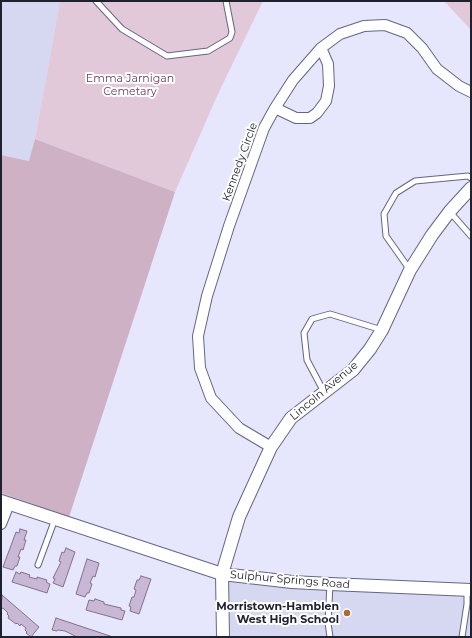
<!DOCTYPE html>
<html>
<head>
<meta charset="utf-8">
<style>
	body { margin:0 }
	#map { position:relative; width:472px; height:638px; overflow:hidden; background:#e6e7fd; font-family:Montserrat,sans-serif }
	canvas { display:block }
	.frame { position:absolute; inset:0; border:2px solid #20212e; pointer-events:none }
</style>
</head>
<body>
<div id="map">
<canvas width="472" height="638"></canvas>
<div class="frame"></div>
</div>
<script>
const ctx = document.querySelector('canvas').getContext('2d');
ctx.lineJoin = 'round';
function fill(path, color) {
  ctx.fillStyle = color;
  ctx.fill(path, 'evenodd');
}
function poly(rows) {
  const path = new Path2D();
  for (const r of rows) {
    path.moveTo(r[0], r[1]);
    for (let i = 2; i < r.length; i += 2) path.lineTo(r[i], r[i + 1]);
  }
  return path;
}
function trace(path, color, width, dash) {
  ctx.strokeStyle = color;
  ctx.lineWidth = width;
  ctx.lineCap = dash ? 'butt' : 'round';
  ctx.setLineDash(dash || []);
  ctx.stroke(path);
}
function write(font, color, halo, rows, align = 'center') {
  ctx.font = font + ' Montserrat,sans-serif';
  ctx.lineWidth = 4;
  ctx.setLineDash([]);
  ctx.textBaseline = 'middle';
  ctx.strokeStyle = halo;
  ctx.fillStyle = color;
  for (const [text, x, y, turn = 0] of rows) {
    ctx.save();
    ctx.translate(x, y);
    ctx.rotate((+turn || 0) * Math.PI / 180);
    ctx.textAlign = isNaN(turn) ? turn : align;
    if (halo) ctx.strokeText(text, 0, 0);
    ctx.fillText(text, 0, 0);
    ctx.restore();
  }
}
fill(poly([
	[1,1,60,1,35,139,30,161,1,155],
	[222,574,471,590,471,637,223,637]
]), '#d6d8f2');
fill(poly([
	[60,1,263,1,218,94,175,192,35,139],
	[444,1,471,1,471,30]
]), '#e2c9da');
fill(poly([
	[35,139,175,192,69,517,1,493,1,155,29,161]
]), '#cfb1c6');
const building = poly([
	[20,529,27,531,24,540,26,540,23,550,21,549,18,557,20,557,17,566,15,566,13,570,3,567,16,532,19,533,20,529],
	[66,548,75,552,63,587,53,583,55,579,53,578,61,562,59,561,62,552,64,553,66,548],
	[87,559,99,563,95,577,93,576,90,583,92,584,89,593,87,593,85,597,76,594,87,559],
	[16,572,20,574,21,572,30,575,29,577,37,579,37,577,47,580,46,582,50,584,47,593,12,582,16,572],
	[141,576,151,579,139,614,130,611,131,607,129,606,132,597,134,597,136,590,134,589,137,580,139,580,141,576],
	[2,595,39,627,31,637,26,633,27,632,25,630,26,628,21,624,20,626,17,623,16,624,8,618,9,616,7,614,8,613,3,608,1,609,2,595],
	[95,599,104,602,104,604,121,608,121,610,125,611,122,620,86,610,89,600,94,601,95,599],
	[56,618,113,637,77,637,65,631,58,630,57,631,52,630,56,618]
]);
fill(building, '#c8b7d5');
trace(building, '#81718f', 1);
const service = poly([
	[96,1,122,29,167,56,208,51,230,38,232,32,226,1],
	[450,212,471,236],
	[410,270,386,236,384,214,396,193,415,181,468,176,471,178],
	[324,392,307,360,304,333,312,319,330,314,382,330],
	[38,565,55,519],
	[330,637,328,623,330,584],
	[462,637,467,604,467,591]
]);
const minor = poly([
	[275,108,296,118,310,118,317,113,326,101,329,86,328,64,321,48],
	[271,447,239,428,211,398,200,368,198,336,207,296,229,226,264,128,275,108,293,80,321,48,340,34,364,26,385,25,407,33,422,48,437,69,459,86,471,92],
	[1,524,9,504]
]);
const tertiary = poly([
	[1,501,222,574,292,582,330,584,471,590],
	[223,637,222,574,239,517,271,447,291,418,353,370,370,349,382,330,410,270,432,235,450,211,471,188]
]);
trace(service, '#646585', 7);
trace(minor, '#646585', 12);
trace(tertiary, '#646585', 14);
trace(service, '#fff', 5);
trace(minor, '#fff', 10);
trace(tertiary, '#fff', 12);
for (const [x, y, r, color] of [
	[347,613,4,"#aa6a32"]
]) {
  const dot = new Path2D();
  dot.arc(x, y, r, 0, 2 * Math.PI);
  ctx.fillStyle = color;
  ctx.fill(dot);
  trace(dot, '#fff', 1.5);
}
write('11px', '#6b4060', '#fff', [
	["Emma Jarnigan",130,79],
	["Cemetary",130,92]
]);
write('11px', '#20212e', '#fff', [
	["Kennedy Circle",240,162,-70],
	["Lincoln Avenue",324,391,-40],
	["Sulphur Springs Road",290,580,5]
]);
write('bold 11px', '#20212e', '#fff', [
	["Morristown-Hamblen",339,607],
	["West High School",339,620]
], 'right');
</script>
</body>
</html>
